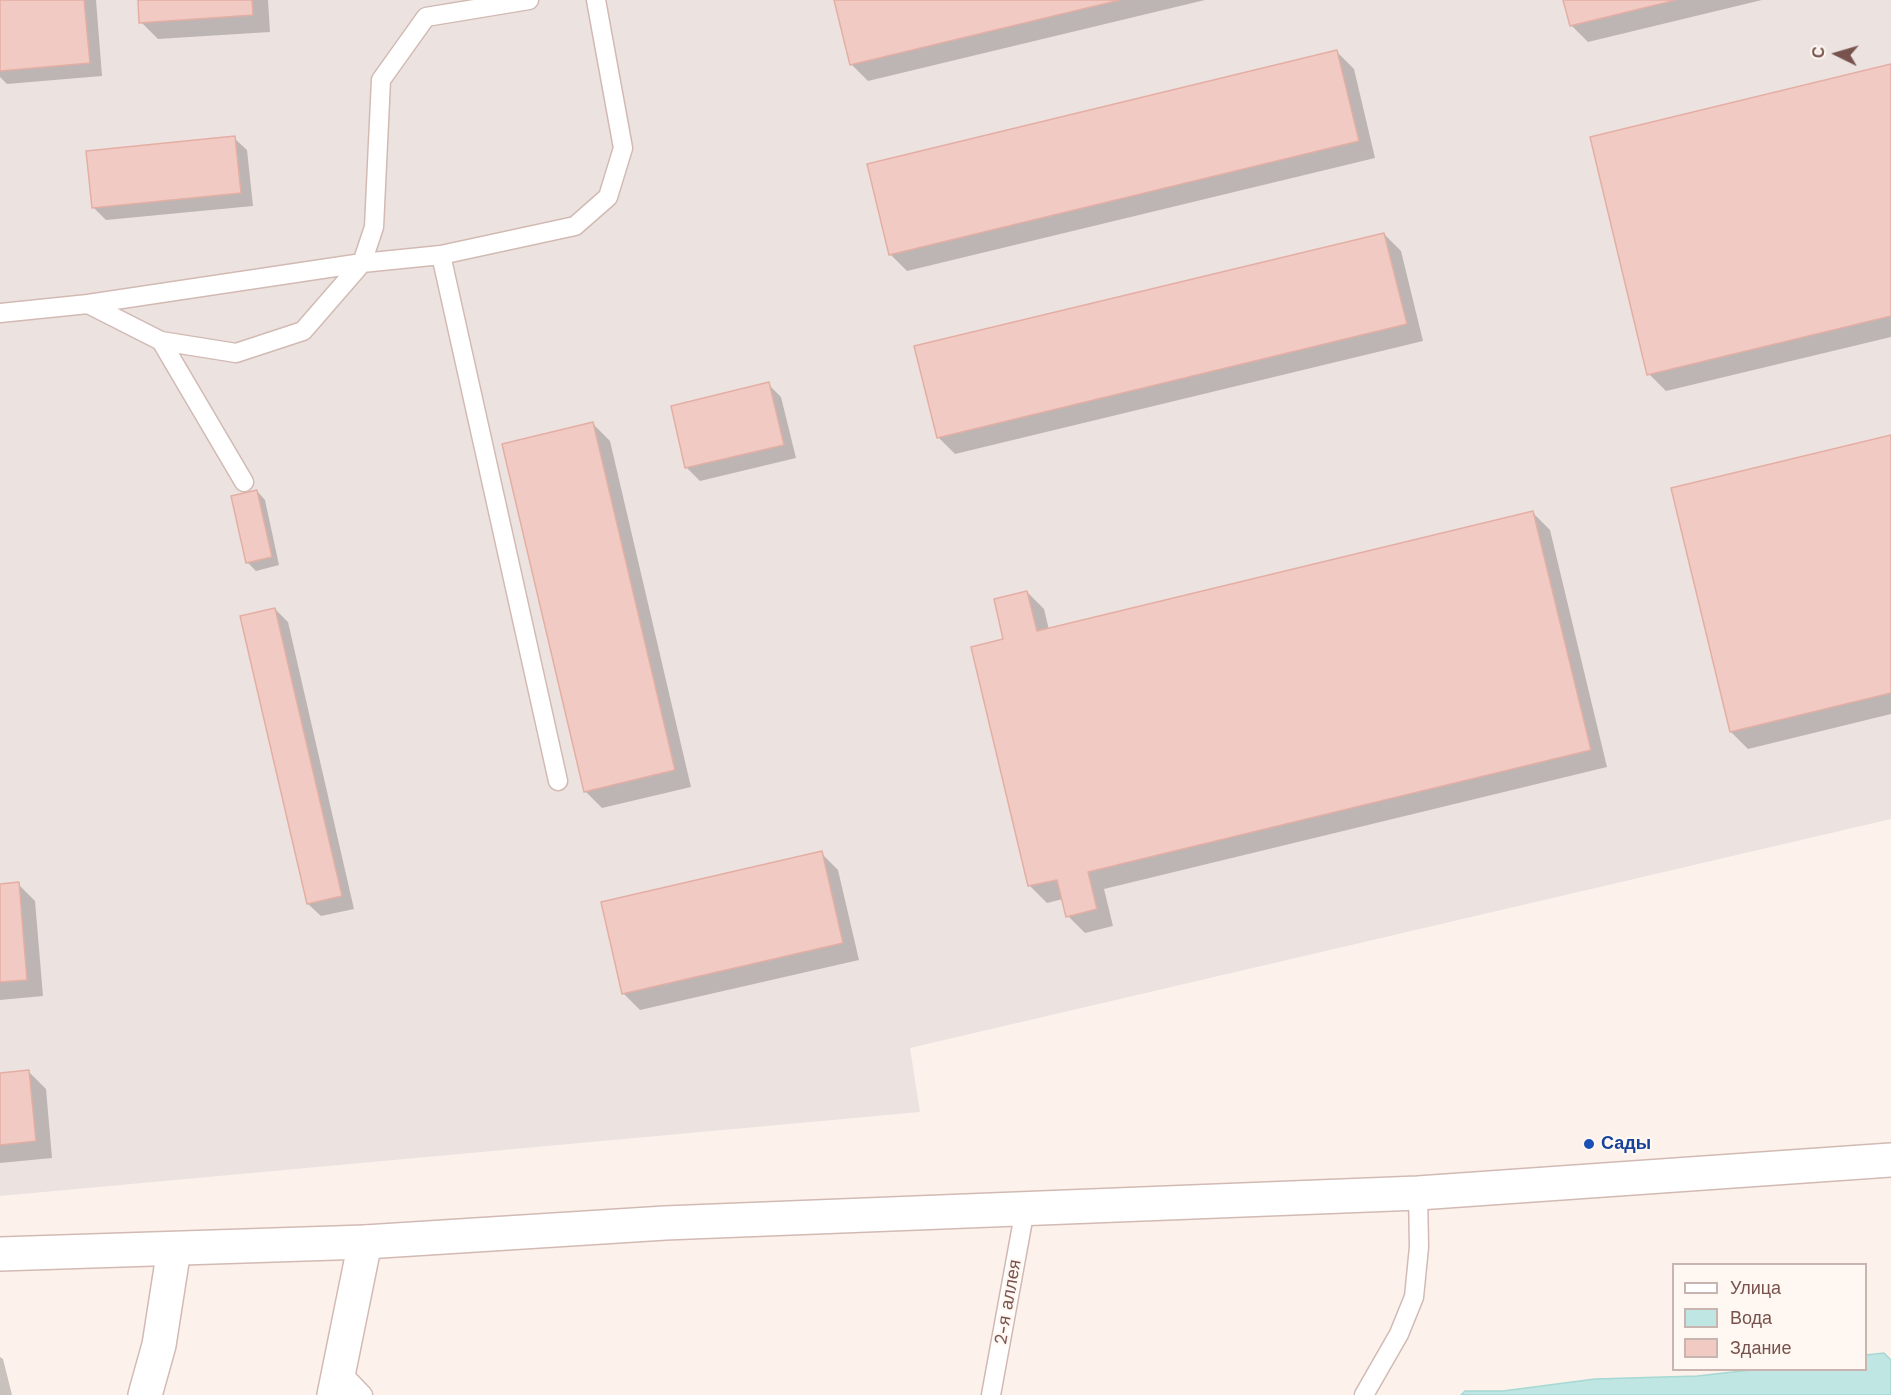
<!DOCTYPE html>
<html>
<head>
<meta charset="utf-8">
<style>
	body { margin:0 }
	#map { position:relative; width:1891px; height:1395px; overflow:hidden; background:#fcf2eb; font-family:"Work Sans",sans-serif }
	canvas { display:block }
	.legend { position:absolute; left:1672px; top:1263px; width:195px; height:108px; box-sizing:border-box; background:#fff7f2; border:2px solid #c9b5b0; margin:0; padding:8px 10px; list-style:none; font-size:18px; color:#78534e }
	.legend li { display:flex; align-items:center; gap:12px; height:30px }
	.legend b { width:30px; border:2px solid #c9b5b0 }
	.north { position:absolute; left:1807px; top:24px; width:60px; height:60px; -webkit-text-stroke:4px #fff7f2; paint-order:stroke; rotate:275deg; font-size:16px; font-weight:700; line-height:24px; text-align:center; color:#78534e }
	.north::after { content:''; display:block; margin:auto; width:21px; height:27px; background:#78534e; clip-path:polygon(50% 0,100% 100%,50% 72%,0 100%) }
</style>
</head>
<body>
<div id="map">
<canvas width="1891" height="1395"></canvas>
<ul class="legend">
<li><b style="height:8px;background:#fff"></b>Улица</li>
<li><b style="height:16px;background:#bfe6e3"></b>Вода</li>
<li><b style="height:16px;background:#f1cbc3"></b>Здание</li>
</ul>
<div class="north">С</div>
</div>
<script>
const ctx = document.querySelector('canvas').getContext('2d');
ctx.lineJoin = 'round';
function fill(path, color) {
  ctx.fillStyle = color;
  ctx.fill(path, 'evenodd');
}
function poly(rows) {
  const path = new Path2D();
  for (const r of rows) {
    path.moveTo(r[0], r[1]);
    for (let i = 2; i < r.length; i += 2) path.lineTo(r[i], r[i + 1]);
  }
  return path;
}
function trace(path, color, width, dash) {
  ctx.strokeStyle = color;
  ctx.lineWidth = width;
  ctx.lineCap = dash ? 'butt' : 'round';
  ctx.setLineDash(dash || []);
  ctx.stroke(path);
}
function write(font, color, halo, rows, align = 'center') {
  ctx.font = font + ' "Work Sans",sans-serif';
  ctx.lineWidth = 4.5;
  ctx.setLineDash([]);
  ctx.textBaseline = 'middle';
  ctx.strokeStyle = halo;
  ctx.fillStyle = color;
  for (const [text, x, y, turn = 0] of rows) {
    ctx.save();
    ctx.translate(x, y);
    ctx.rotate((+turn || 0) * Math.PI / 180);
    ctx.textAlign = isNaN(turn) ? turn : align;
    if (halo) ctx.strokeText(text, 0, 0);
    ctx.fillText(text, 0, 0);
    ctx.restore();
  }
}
fill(poly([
	[0,0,1891,0,1891,819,910,1048,920,1112,0,1196]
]), '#ece3e0');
const water = poly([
	[1884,1353,1891,1360,1891,1395,1461,1395,1465,1391,1503,1391,1595,1379,1697,1376,1751,1370,1866,1370,1866,1355,1884,1353]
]);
fill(water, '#bfe6e3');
trace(water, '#a6d8d4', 1.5);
fill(poly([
	[0,0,96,0,102,76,7,84,0,77],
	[139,0,268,0,270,32,158,39,141,22],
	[835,0,1205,0,868,81,851,64],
	[1565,0,1762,0,1588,42,1571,25],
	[1337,52,1354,69,1375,158,907,271,890,254],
	[1891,66,1891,337,1666,391,1649,374],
	[234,138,247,150,253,206,106,220,93,207],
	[1384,234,1401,251,1423,341,955,454,938,437],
	[768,384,781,397,796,458,700,481,687,468],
	[593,424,610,441,691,787,602,808,585,791],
	[1891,437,1891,714,1748,749,1731,732],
	[257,491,265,500,279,565,256,571,247,562],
	[1533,513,1550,530,1607,767,1104,889,1113,926,1085,933,1068,916,1063,899,1047,903,1030,886,1005,641,1027,592,1044,609,1049,630],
	[275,609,288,622,354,909,321,916,308,904],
	[821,853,838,870,859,960,640,1010,623,993],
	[18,884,35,901,43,996,0,1000,0,885],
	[29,1072,46,1089,52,1158,0,1163,0,1074],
	[0,1357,3,1359,12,1395,0,1395]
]), '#0003');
const building = poly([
	[0,0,84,0,90,63,0,71,0,0],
	[138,0,252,0,253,15,139,23,138,0],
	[834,0,1120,0,850,65,834,0],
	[1563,0,1676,0,1570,26,1563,0],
	[1337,50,1359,141,889,255,867,164,1337,50],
	[1891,64,1891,316,1647,375,1590,137,1891,64],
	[235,136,241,193,92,208,86,151,235,136],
	[1384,233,1407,324,937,438,914,346,1384,233],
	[769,382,784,445,685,468,671,406,769,382],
	[593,422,675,770,584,792,502,444,593,422],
	[1891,435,1891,693,1730,732,1671,488,1891,435],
	[257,490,272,557,246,563,231,496,257,490],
	[1533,511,1591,750,1088,872,1097,909,1066,917,1057,880,1028,886,971,647,1003,639,994,599,1027,591,1037,631,1533,511],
	[275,608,342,896,307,904,240,616,275,608],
	[822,851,843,943,622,994,601,902,822,851],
	[19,882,27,980,0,982,0,884,19,882],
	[29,1070,36,1141,0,1145,0,1073,29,1070]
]);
fill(building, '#f1cbc3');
trace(building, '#e4aea4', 1.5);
const service = poly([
	[441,255,558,781],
	[88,304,362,263,441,255,575,226,608,197,623,148,596,0],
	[0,313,88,304,161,341,236,353,303,331,362,263,374,227,381,80,426,17,529,0],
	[161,341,244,482],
	[339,1370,363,1395],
	[991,1395,1025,1209],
	[1364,1395,1399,1334,1414,1297,1419,1247,1418,1193]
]);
const minor = poly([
	[145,1395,159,1345,174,1249],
	[334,1395,365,1242]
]);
const tertiary = poly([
	[0,1254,365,1242,665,1223,1418,1193,1891,1160]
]);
trace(service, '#d2bab3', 21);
trace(minor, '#d2bab3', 36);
trace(tertiary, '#d2bab3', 36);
trace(service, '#fff', 18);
trace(minor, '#fff', 33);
trace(tertiary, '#fff', 33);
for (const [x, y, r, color] of [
	[1589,1144,6,"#1a4fb4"]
]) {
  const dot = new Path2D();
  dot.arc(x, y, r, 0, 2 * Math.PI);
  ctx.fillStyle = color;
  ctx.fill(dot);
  trace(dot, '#fff7f2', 2);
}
write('bold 18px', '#164399', '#fff7f2', [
	["Сады",1601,1144]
], 'left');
write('18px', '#78534e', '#fff7f2', [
	["2-я аллея",1008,1302,-80]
]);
</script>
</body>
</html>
